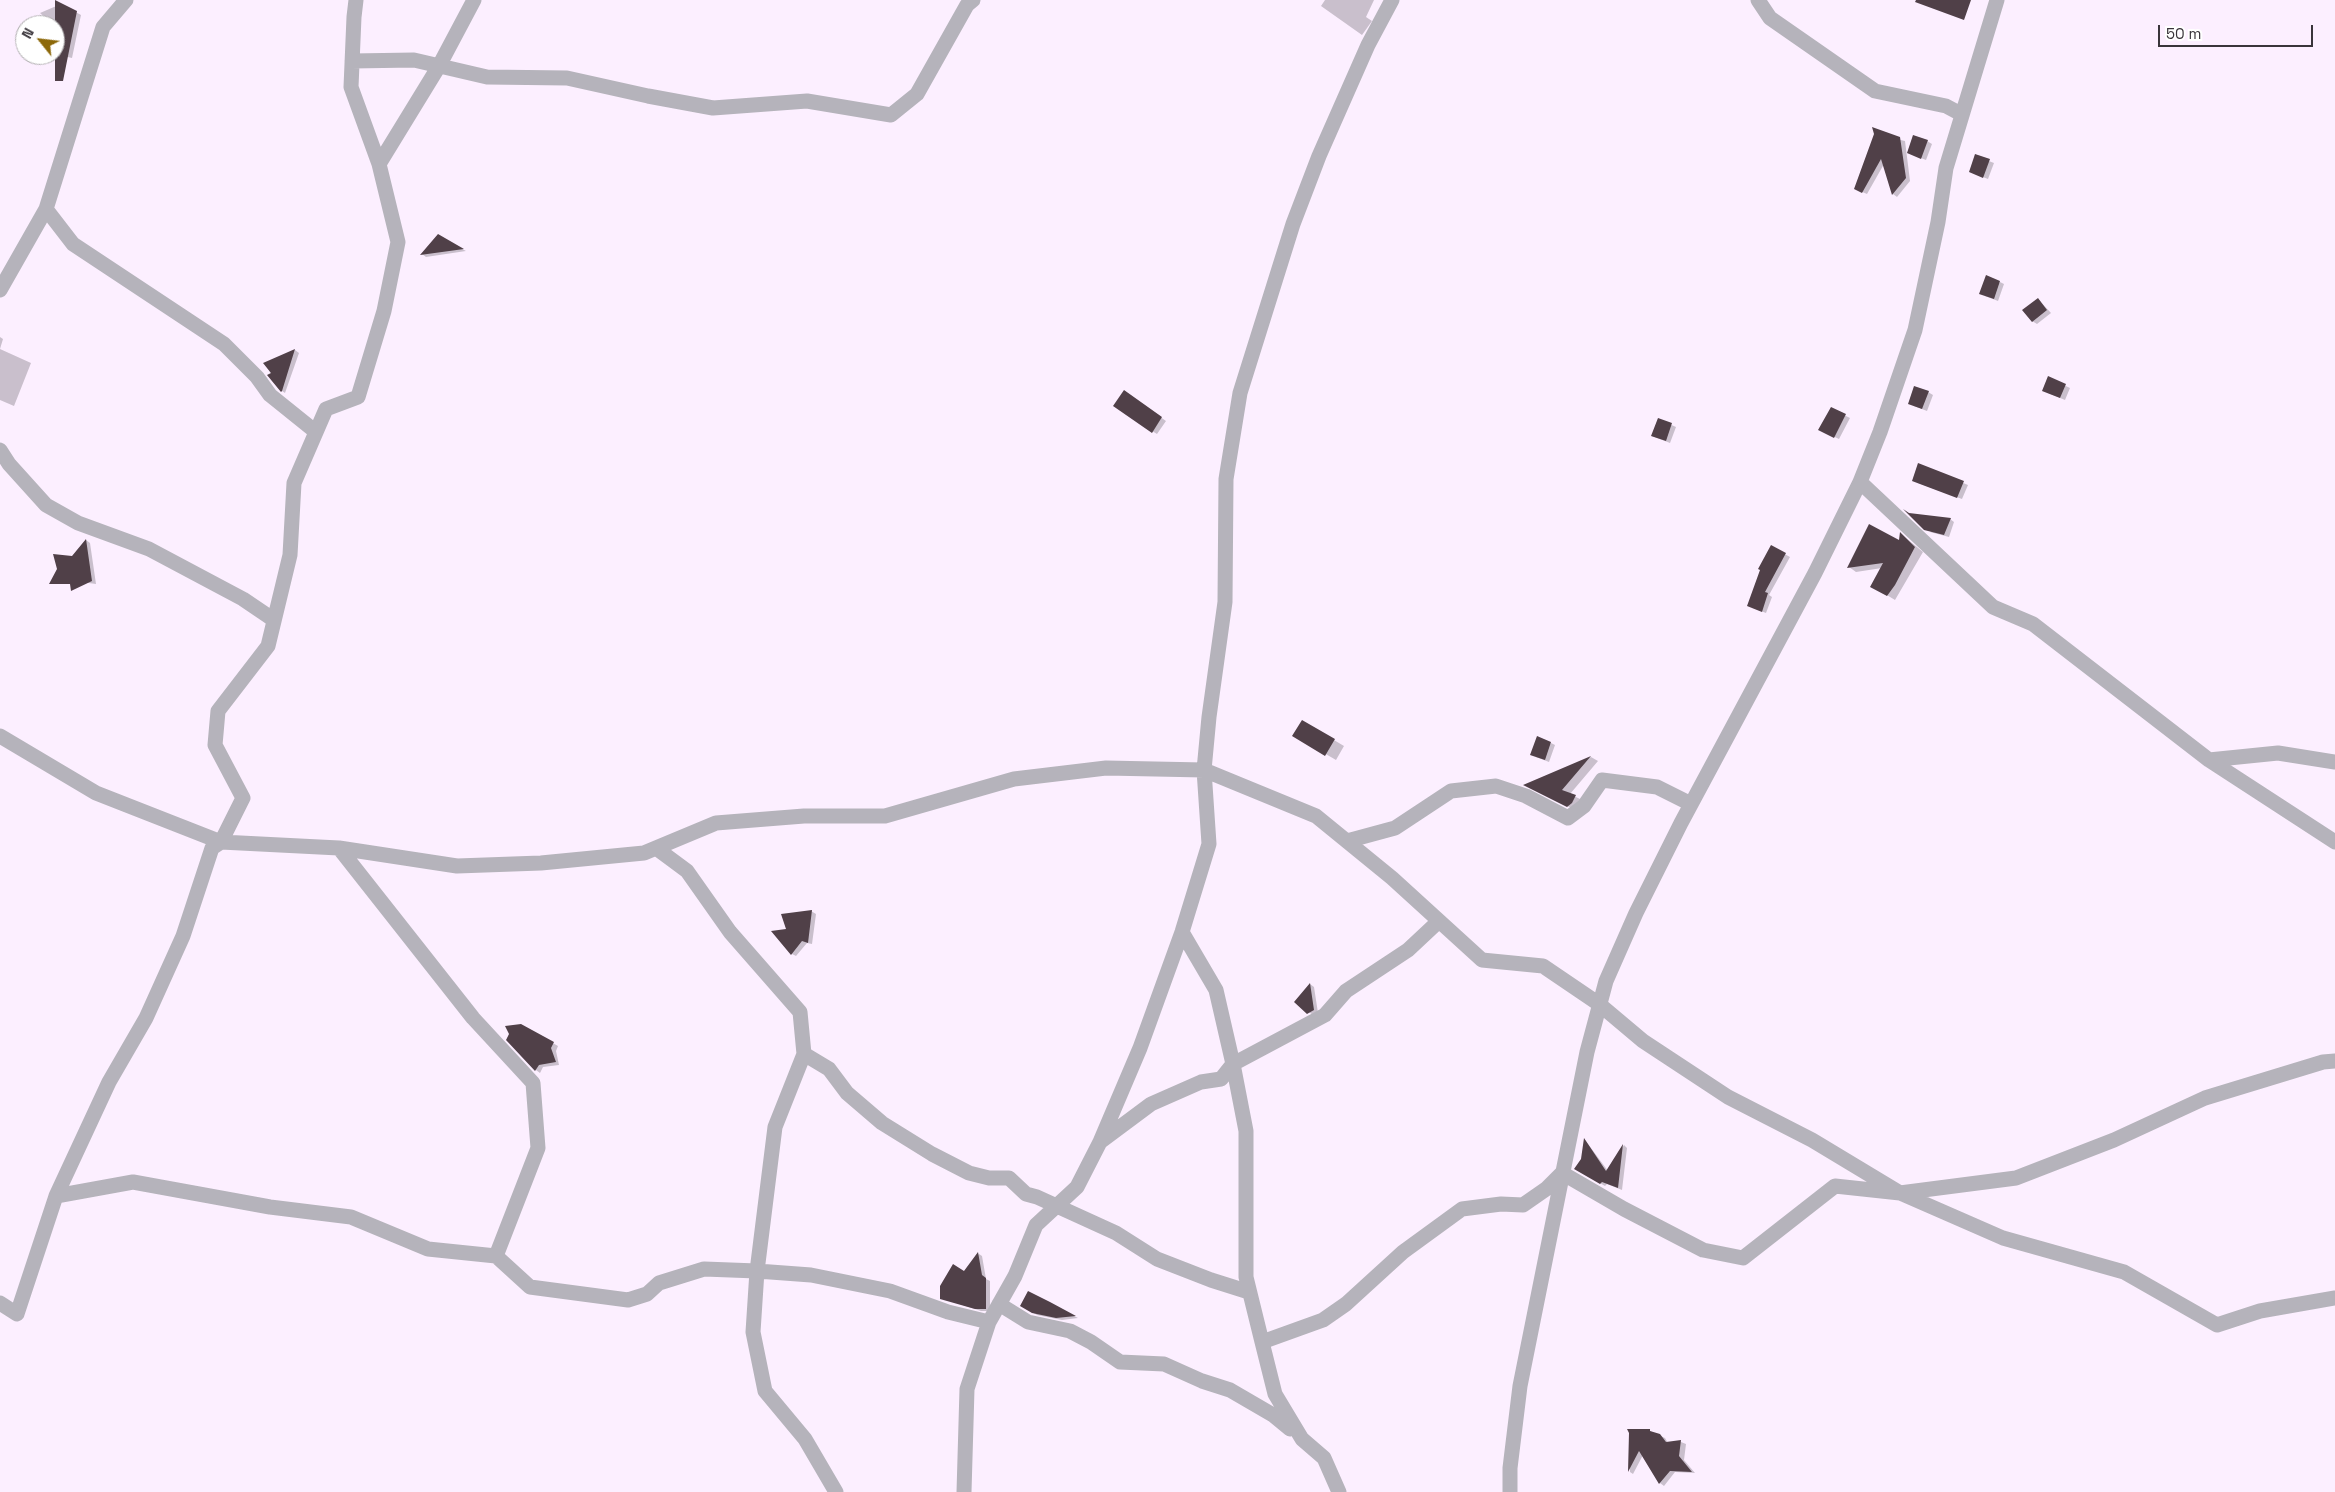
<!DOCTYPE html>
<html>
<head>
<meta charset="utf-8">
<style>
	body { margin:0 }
	#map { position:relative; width:2335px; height:1492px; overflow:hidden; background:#fcefff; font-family:"Space Grotesk",sans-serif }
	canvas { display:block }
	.north { position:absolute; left:15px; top:15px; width:50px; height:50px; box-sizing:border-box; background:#fff; border:1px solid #b0aeb0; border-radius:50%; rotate:299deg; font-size:14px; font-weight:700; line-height:20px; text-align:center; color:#39343a }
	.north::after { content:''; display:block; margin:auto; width:18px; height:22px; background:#8c6809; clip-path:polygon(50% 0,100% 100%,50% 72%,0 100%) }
	.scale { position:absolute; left:2158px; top:25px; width:155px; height:22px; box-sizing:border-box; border:2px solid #39343a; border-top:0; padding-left:6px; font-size:15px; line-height:18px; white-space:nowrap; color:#39343a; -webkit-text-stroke:4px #fff; paint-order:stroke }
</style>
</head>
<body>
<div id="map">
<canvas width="2335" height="1492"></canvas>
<div class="north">N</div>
<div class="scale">50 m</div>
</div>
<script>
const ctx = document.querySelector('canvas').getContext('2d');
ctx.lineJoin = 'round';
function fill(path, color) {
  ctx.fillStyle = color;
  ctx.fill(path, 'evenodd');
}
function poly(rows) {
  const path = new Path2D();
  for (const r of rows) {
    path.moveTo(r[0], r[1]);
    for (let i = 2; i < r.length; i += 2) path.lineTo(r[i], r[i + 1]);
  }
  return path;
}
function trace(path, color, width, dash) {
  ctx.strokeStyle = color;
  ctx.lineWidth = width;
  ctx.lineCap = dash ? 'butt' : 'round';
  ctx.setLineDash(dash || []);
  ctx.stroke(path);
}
fill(poly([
	[1325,0,1374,0,1366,17,1372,21,1362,35,1321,6],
	[61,4,81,15,72,58,55,54,55,25,42,25,47,19,40,13],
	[1875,134,1905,141,1910,181,1897,197,1893,194,1884,164,1867,194,1860,191],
	[1927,141,1932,144,1926,160,1908,153],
	[1976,156,1994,163,1988,179,1970,172],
	[438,236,466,251,426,257,422,254],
	[2000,282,2004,284,1998,301,1985,296],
	[2038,299,2051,313,2037,324,2032,321],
	[0,337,3,339,0,349,31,363,14,406,0,400],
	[295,350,299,353,285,393,282,391,265,364],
	[2049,378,2070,388,2065,400,2048,393],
	[1928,392,1933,395,1927,411,1914,406],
	[1128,394,1166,421,1157,434,1152,431],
	[1832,409,1850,418,1839,439,1820,430],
	[1658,419,1676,427,1670,443,1652,436],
	[1919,464,1968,485,1962,499,1918,483],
	[1950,519,1954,522,1949,537,1930,532],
	[1901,534,1923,552,1895,600,1872,586,1882,568,1856,572,1849,567,1900,542],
	[86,540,90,543,96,584,59,579],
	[1772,547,1790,557,1769,595,1772,597,1766,613,1753,608],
	[1302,721,1344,746,1336,760,1293,735],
	[1551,743,1555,745,1549,762,1536,757],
	[1591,757,1598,761,1570,794,1584,801,1577,811,1526,785],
	[811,911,816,914,812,944,807,943,796,956,792,954,787,930],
	[1310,984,1314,987,1318,1013,1313,1015,1295,1002],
	[521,1025,558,1046,556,1051,559,1065,543,1067,540,1073,536,1070,508,1040],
	[1585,1140,1608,1171,1624,1145,1627,1148,1622,1190,1607,1184,1605,1186,1575,1169,1583,1160],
	[979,1254,982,1256,986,1279,990,1281,990,1311,981,1311,941,1298],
	[1029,1293,1078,1318,1062,1320,1037,1315,1022,1306],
	[1629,1431,1650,1431,1665,1438,1668,1443,1681,1442,1686,1444,1684,1460,1695,1473,1675,1472,1664,1486,1660,1483,1643,1455,1633,1474,1630,1472]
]), '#0003');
fill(poly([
	[55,0,77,11,63,81,55,81],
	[1916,0,1971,0,1964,20,1915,2],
	[1872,127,1900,137,1906,178,1892,195,1881,159,1862,193,1854,189,1874,134],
	[1913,135,1928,140,1921,159,1907,153],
	[1975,154,1990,159,1983,178,1969,172],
	[438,234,464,249,420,255],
	[1986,275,2000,281,1994,299,1979,294],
	[2038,298,2047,310,2032,322,2022,310],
	[295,349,282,391,281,392,267,375,271,373,263,363],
	[2048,376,2066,384,2060,398,2042,391],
	[1914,386,1929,391,1922,409,1908,404],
	[1124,390,1162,417,1152,433,1113,406],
	[1831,407,1846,414,1834,438,1818,430],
	[1658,418,1672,423,1666,441,1651,436],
	[1918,463,1964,481,1957,498,1912,481],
	[1903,509,1909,513,1951,518,1944,535,1924,530],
	[1869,524,1899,540,1900,532,1915,547,1895,585,1887,596,1870,587,1883,563,1847,568],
	[86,539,92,581,71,591,70,584,49,584,57,569,53,554,72,556],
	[1771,545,1786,553,1765,592,1768,593,1762,612,1747,606,1760,570,1758,569],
	[1302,720,1335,739,1325,756,1292,736],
	[1537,736,1551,742,1545,760,1530,755],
	[1591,756,1562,790,1576,795,1572,803,1567,807,1523,785],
	[812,910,808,943,802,941,791,955,771,931,786,929,781,914],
	[1310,983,1314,1010,1307,1014,1294,1002],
	[521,1024,554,1042,551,1048,556,1062,539,1065,535,1071,506,1040,509,1034,505,1026],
	[1584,1138,1606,1171,1623,1144,1618,1188,1602,1182,1600,1184,1574,1169,1581,1159],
	[978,1252,982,1275,986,1278,986,1309,975,1309,940,1299,940,1286,953,1264,964,1271],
	[1028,1291,1050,1302,1076,1316,1056,1318,1032,1313,1020,1306],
	[1627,1429,1650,1429,1650,1431,1660,1434,1666,1442,1681,1440,1679,1456,1692,1472,1670,1471,1659,1484,1639,1451,1628,1472,1629,1433]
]), '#504048');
trace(poly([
	[1758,0,1770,18,1875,91,1946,106,1961,114],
	[352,61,414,60,487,77,567,78,648,96,713,108,807,101,891,115,917,94,967,5,973,0],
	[379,164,439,66,474,0],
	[46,209,73,244,224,344,257,377,270,395,316,432],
	[0,290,46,209,103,27,126,0],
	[0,450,9,464,46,505,78,523,149,549,243,599,274,620],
	[1860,482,1993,607,2033,624,2209,760,2335,842],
	[0,736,96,793,221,842,339,848,457,866,541,863,644,853,716,823,804,816,885,816,1014,779,1106,768,1204,770,1316,816,1392,878,1482,960,1543,966,1599,1004,1643,1041,1728,1097,1812,1140,1900,1193,2003,1238,2124,1272,2217,1325,2260,1311,2335,1298],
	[2209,760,2278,753,2335,762],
	[1347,841,1395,828,1451,791,1496,786,1526,796,1568,818,1584,806,1602,780,1657,787,1691,804],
	[656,848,687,871,730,932,800,1012,804,1054,775,1127,757,1271,811,1275,890,1291,948,1312,989,1322,1015,1276,1036,1225,1077,1187,1100,1142,1140,1048,1182,932,1209,844,1204,770,1209,717,1225,602,1226,479,1240,393,1293,224,1319,156,1368,45,1392,0],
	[1182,932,1216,990,1233,1064,1246,1131,1246,1277,1262,1342],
	[804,1054,829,1069,847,1093,882,1123,932,1154,969,1173,989,1178,1009,1178,1026,1194,1037,1197,1116,1233,1157,1259,1211,1280,1249,1292],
	[1100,1142,1151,1104,1201,1082,1221,1079,1233,1064,1325,1015,1346,991,1408,950,1439,921],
	[56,1196,133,1182,270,1207,351,1217,428,1249,496,1256,538,1148,533,1083,473,1018,339,848],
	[496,1256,530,1287,628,1300,647,1294,659,1283,704,1269,757,1271,753,1332,765,1391,805,1439,836,1492],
	[0,1303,17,1314,56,1196,109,1082,146,1018,183,936,212,848,221,842,243,798,215,745,218,711,268,646,290,555,294,483,326,409,358,397,384,311,398,242,379,164,351,87,354,17,356,0],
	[999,1304,1028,1322,1070,1331,1091,1342,1120,1362,1164,1364,1202,1381,1230,1390,1273,1415,1290,1429],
	[964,1492,967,1389,989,1322],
	[1339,1492,1324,1458,1302,1439,1275,1394,1262,1342,1323,1320,1346,1304,1403,1252,1462,1209,1501,1204,1523,1205,1546,1189,1562,1173,1624,1209,1703,1250,1743,1258,1835,1186,1900,1193,2016,1178,2114,1140,2205,1098,2323,1062,2335,1061],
	[1510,1492,1510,1468,1520,1386,1587,1052,1606,981,1636,913,1681,823,1815,573,1860,482,1880,432,1915,330,1938,222,1946,168,1997,0]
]), '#b5b3bb', 15);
</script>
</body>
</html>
